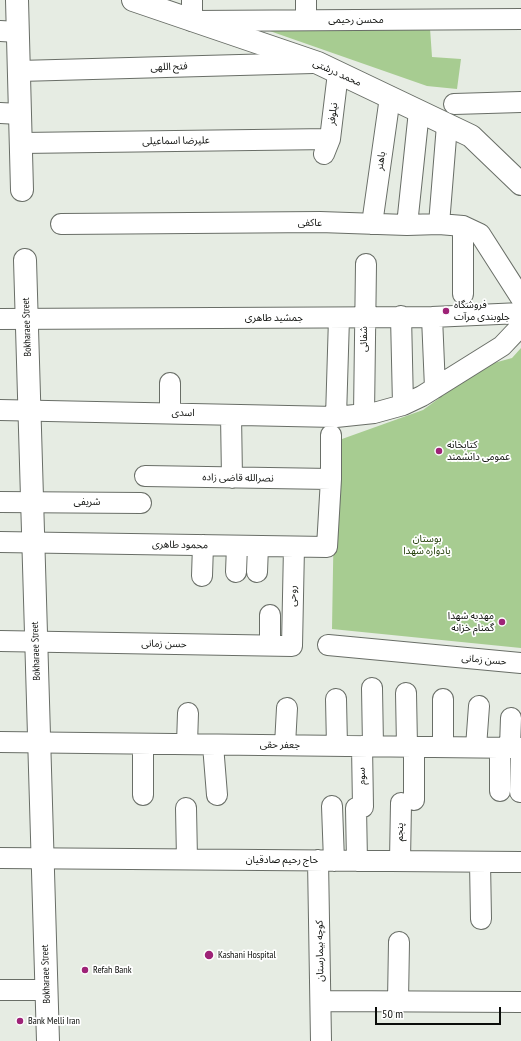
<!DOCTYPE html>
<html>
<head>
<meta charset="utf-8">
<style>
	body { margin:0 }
	#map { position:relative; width:521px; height:1041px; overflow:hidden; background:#e6ece3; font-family:"PT Sans Narrow",sans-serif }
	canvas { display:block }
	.scale { position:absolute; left:375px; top:1007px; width:126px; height:18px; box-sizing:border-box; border:2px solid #0b0d0a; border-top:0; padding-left:5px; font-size:12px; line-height:14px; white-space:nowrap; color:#0b0d0a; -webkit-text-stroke:3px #fff; paint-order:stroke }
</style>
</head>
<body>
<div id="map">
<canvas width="521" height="1041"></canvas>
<div class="scale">50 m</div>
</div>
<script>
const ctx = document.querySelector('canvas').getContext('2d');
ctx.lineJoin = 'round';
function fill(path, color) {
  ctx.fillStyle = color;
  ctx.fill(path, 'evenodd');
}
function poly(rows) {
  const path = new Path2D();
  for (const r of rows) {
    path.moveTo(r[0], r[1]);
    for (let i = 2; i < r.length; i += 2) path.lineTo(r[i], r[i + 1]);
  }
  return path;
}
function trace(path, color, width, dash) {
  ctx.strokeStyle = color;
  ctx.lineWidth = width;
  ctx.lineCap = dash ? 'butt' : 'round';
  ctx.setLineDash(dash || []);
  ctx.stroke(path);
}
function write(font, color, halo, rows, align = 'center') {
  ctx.font = font + ' "PT Sans Narrow","Noto Sans Arabic",sans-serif';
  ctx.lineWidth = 3.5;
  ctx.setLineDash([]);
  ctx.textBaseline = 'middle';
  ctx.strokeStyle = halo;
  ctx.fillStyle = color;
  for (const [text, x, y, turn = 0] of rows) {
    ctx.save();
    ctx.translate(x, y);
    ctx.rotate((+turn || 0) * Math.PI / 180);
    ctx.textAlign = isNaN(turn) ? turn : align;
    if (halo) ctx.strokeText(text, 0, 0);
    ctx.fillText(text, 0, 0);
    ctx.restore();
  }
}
fill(poly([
	[430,28,432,57,461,59,457,89,427,86,264,29],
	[521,348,521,648,332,629,334,510,342,439,423,410,483,366,512,358]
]), '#a7cc91');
const minor = poly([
	[192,0,192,21,521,19],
	[306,20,306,0],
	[0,31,18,32],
	[19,71,313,63],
	[454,104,521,102],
	[0,113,20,114],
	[21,143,330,139],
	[324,154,330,139,338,73],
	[61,224,320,222,407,225,439,224,463,226,480,234,521,298],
	[372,224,390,97],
	[439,224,447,125],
	[407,225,419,111],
	[463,294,463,226],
	[401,316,403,405],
	[432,317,435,388],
	[0,319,432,317,521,313],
	[170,383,170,413],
	[0,410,336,417,374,413,403,405,422,396,502,346,521,326],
	[364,414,366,264],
	[231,415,232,478],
	[336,417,339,318],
	[145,476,331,479],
	[0,502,141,503],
	[0,542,327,547,331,479,331,435],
	[236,572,237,546],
	[257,572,258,546],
	[202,576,203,545],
	[270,615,270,645],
	[0,641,292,646,294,547],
	[328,645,521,663],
	[372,688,373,746],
	[406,693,407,746],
	[336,699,337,746],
	[0,742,521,748],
	[143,744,143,795],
	[187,744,188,713],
	[213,745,217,795],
	[285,745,287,708],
	[362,746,363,807],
	[414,747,414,800],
	[443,747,443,699],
	[476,747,479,706],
	[510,747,511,718],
	[500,748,500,791],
	[520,792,521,748],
	[332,806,334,861],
	[186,808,187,859],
	[356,808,357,861],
	[0,858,521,862],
	[318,860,321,1041],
	[400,861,401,803],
	[480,862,481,919],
	[0,990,46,990],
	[321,1001,521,1002],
	[398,1001,399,942]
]);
const major = poly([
	[17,0,22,190],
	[133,0,318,63,471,136,521,184],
	[25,260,48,1041]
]);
trace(minor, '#696e67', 22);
trace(major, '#696e67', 24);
trace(minor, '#fff', 20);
trace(major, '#fff', 22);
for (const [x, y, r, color] of [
	[446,311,4,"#9e2277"],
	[439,451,4,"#9e2277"],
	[502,622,4,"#9e2277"],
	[209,955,5,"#9e2277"],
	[85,970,4,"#9e2277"],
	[20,1021,4,"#9e2277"]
]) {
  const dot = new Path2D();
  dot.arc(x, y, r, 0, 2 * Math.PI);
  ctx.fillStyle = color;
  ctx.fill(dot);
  trace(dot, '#fff', 1.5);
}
write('10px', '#0b0d0a', '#fff', [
	["محسن رحیمی",356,20],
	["فتح اللهی",169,67,-2],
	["محمد درشتی",337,73,24],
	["نیلوفر",333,114,-83],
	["علیرضا اسماعیلی",176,141,-1],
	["باهنر",381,161,-82],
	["عاکفی",310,223,1],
	["جمشید طاهری",274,318],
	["Bokharaee Street",27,327,-92],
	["شفائی",364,339,-90],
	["اسدی",183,413,1],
	["نصرالله قاضی زاده",238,478,1],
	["شریفی",87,502],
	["محمود طاهری",180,545,1],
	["روحی",293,596,-89],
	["حسن زمانی",164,644,1],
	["Bokharaee Street",36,651,-92],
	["حسن زمانی",484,660,5],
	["جعفر حقی",280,745,1],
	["سوم",362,776,-91],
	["پنجم",400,832,-89],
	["حاج رحیم صادقیان",282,860],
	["کوچه بیمارستان",320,951,-91],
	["Bokharaee Street",46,974,-92]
]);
write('10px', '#0b0d0a', '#fff', [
	["فروشگاه",454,305],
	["جلوبندی مرآت",454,317],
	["کتابخانه",447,445],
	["عمومی دانشمند",447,457],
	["مهدیه شهدا",494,616,"right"],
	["گمنام خزانه",494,628,"right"],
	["Kashani Hospital",218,955],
	["Refah Bank",93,970],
	["Bank Melli Iran",28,1021]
], 'left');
write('10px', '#203c06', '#fff', [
	["بوستان",427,539],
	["یادواره شهدا",427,551]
]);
</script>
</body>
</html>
